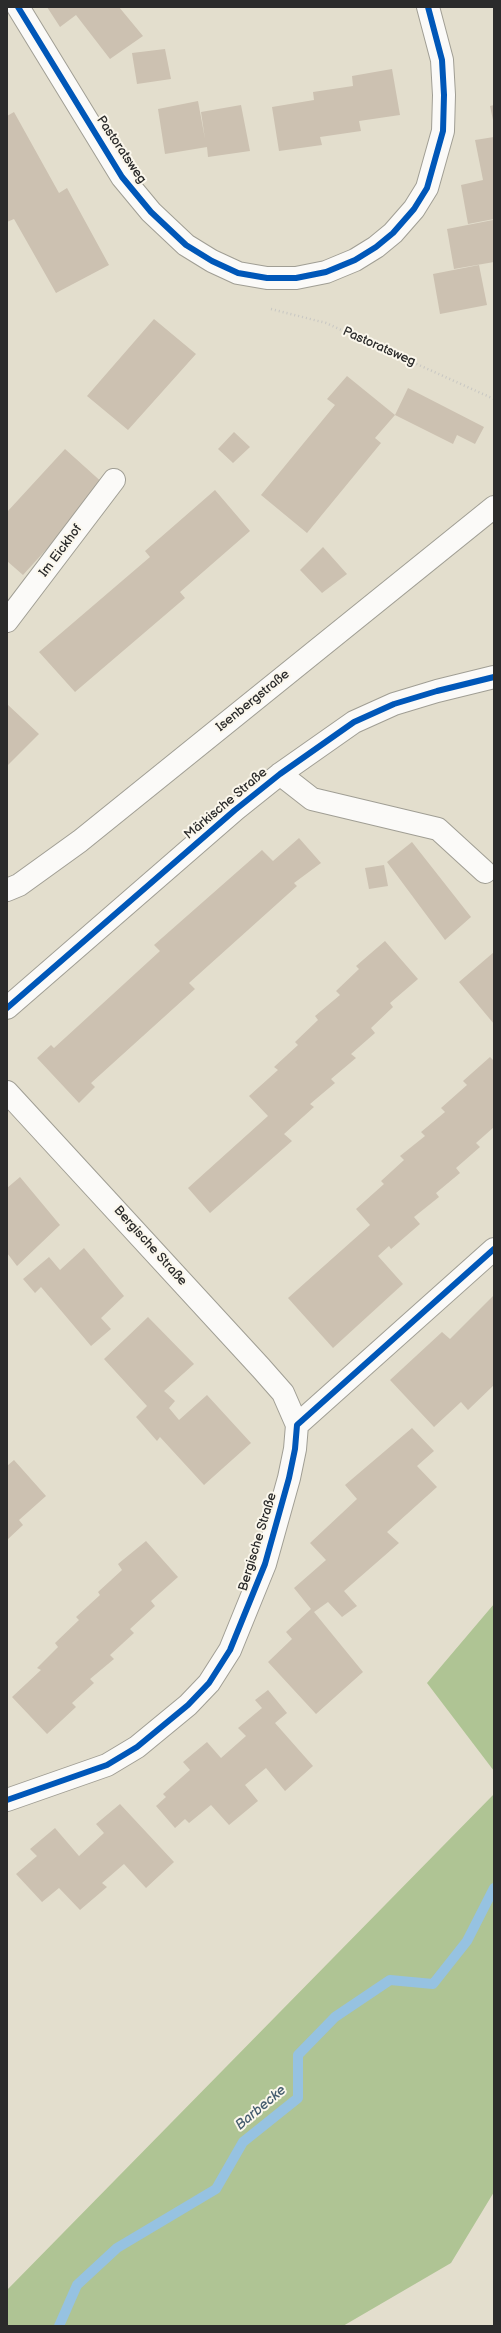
<!DOCTYPE html>
<html>
<head>
<meta charset="utf-8">
<style>
	body { margin:0 }
	#map { position:relative; width:501px; height:2333px; overflow:hidden; background:#e3decd; font-family:"Balsamiq Sans",sans-serif }
	canvas { display:block }
	.frame { position:absolute; inset:0; border:8px solid #2b2b2b; pointer-events:none }
</style>
</head>
<body>
<div id="map">
<canvas width="501" height="2333"></canvas>
<div class="frame"></div>
</div>
<script>
const ctx = document.querySelector('canvas').getContext('2d');
ctx.lineJoin = 'round';
function fill(path, color) {
  ctx.fillStyle = color;
  ctx.fill(path, 'evenodd');
}
function poly(rows) {
  const path = new Path2D();
  for (const r of rows) {
    path.moveTo(r[0], r[1]);
    for (let i = 2; i < r.length; i += 2) path.lineTo(r[i], r[i + 1]);
  }
  return path;
}
function trace(path, color, width, dash) {
  ctx.strokeStyle = color;
  ctx.lineWidth = width;
  ctx.lineCap = dash ? 'butt' : 'round';
  ctx.setLineDash(dash || []);
  ctx.stroke(path);
}
function write(font, color, halo, rows, align = 'center') {
  ctx.font = font + ' "Balsamiq Sans",sans-serif';
  ctx.lineWidth = 4;
  ctx.setLineDash([]);
  ctx.textBaseline = 'middle';
  ctx.strokeStyle = halo;
  ctx.fillStyle = color;
  for (const [text, x, y, turn = 0] of rows) {
    ctx.save();
    ctx.translate(x, y);
    ctx.rotate((+turn || 0) * Math.PI / 180);
    ctx.textAlign = isNaN(turn) ? turn : align;
    if (halo) ctx.strokeText(text, 0, 0);
    ctx.fillText(text, 0, 0);
    ctx.restore();
  }
}
fill(poly([
	[494,1604,494,1771,427,1683],
	[494,1794,494,2192,451,2263,343,2326,7,2326,7,2290]
]), '#afc494');
trace(poly([
	[59,2326,77,2285,117,2248,216,2189,243,2142,298,2098,298,2055,335,2017,390,1980,433,1984,467,1941,494,1888]
]), '#96c2e1', 10);
fill(poly([
	[47,7,119,7,143,36,110,59,76,15,60,27],
	[165,49,171,79,137,84,132,53],
	[392,69,400,115,359,121,361,131,320,137,322,145,279,151,272,107,314,100,313,92,353,86,352,76],
	[198,101,205,139,201,112,241,105,250,151,208,157,207,147,165,154,158,109],
	[494,105,494,120,493,120,490,106],
	[14,112,59,193,67,188,109,265,56,293,14,219,7,222,7,116],
	[494,137,494,219,468,224,461,185,483,180,475,140],
	[493,220,494,262,454,269,447,229],
	[479,265,487,305,440,314,433,274],
	[154,319,196,354,128,430,87,396],
	[347,376,395,415,408,388,484,427,475,444,457,435,453,444,395,415,375,438,381,443,307,533,261,495,335,405,327,399],
	[234,432,250,447,233,463,218,449],
	[65,449,105,485,23,575,7,561,7,512],
	[215,490,250,531,180,592,185,598,75,692,39,652,150,557,145,551],
	[323,547,347,574,322,593,300,570],
	[7,704,39,734,7,766],
	[299,838,321,863,294,883,297,886,189,983,195,989,91,1083,95,1087,79,1103,37,1058,51,1045,54,1048,160,951,154,945,262,850,273,861],
	[412,842,471,917,445,940,387,862],
	[384,865,388,886,369,889,365,868],
	[385,941,418,979,390,1003,393,1007,371,1028,375,1033,351,1054,356,1058,331,1079,335,1083,310,1104,314,1107,284,1134,292,1141,210,1213,188,1188,268,1116,249,1096,278,1070,274,1067,298,1045,295,1042,318,1020,315,1016,340,995,336,991,359,969,356,966],
	[494,952,494,1024,459,982],
	[490,1057,494,1061,494,1127,476,1143,480,1147,456,1168,460,1173,436,1193,439,1197,414,1217,420,1224,391,1249,389,1246,378,1256,403,1284,333,1348,288,1298,370,1225,356,1209,384,1184,381,1181,404,1160,400,1156,425,1136,421,1132,445,1112,441,1108,467,1085,463,1081],
	[20,1177,60,1225,17,1266,7,1253,7,1188],
	[84,1248,124,1296,101,1318,111,1329,91,1346,41,1287,35,1293,23,1279,49,1257,60,1270],
	[494,1295,494,1385,468,1410,461,1402,434,1427,390,1380,442,1332,450,1339],
	[148,1317,194,1364,164,1391,175,1401,169,1408,179,1420,207,1395,251,1443,204,1485,160,1437,157,1441,136,1417,147,1406,104,1359],
	[412,1428,434,1451,417,1466,437,1487,387,1532,399,1543,344,1591,357,1606,342,1617,328,1602,314,1612,363,1672,316,1714,268,1662,292,1639,286,1632,311,1609,294,1588,326,1560,310,1543,357,1499,345,1485],
	[14,1460,46,1496,19,1520,23,1525,7,1540,7,1466],
	[146,1541,178,1577,151,1601,155,1606,130,1629,134,1633,110,1655,114,1659,90,1679,94,1683,72,1703,76,1707,47,1734,12,1697,41,1670,37,1668,58,1647,55,1643,79,1620,76,1617,100,1595,98,1592,122,1570,118,1564],
	[268,1690,287,1713,275,1723,313,1766,285,1791,266,1768,245,1785,258,1801,229,1825,211,1805,189,1823,185,1819,175,1828,156,1806,166,1797,163,1794,190,1770,183,1762,207,1742,221,1758,246,1736,238,1728,262,1708,255,1700],
	[120,1804,174,1862,146,1888,124,1864,102,1883,107,1887,80,1910,59,1888,42,1902,16,1874,37,1856,30,1849,55,1828,79,1856,104,1833,96,1824]
]), '#ccc1b1');
const street = poly([
	[18,7,122,177,151,212,186,245,212,261,238,273,267,278,296,278,326,272,355,260,376,247,393,233,414,209,427,188,443,131,444,95,442,60,428,7],
	[7,621,114,480],
	[280,774,312,799,438,829,485,872],
	[7,1008,235,810,280,774,354,722,394,704,437,691,494,677],
	[7,1092,261,1368,283,1393,297,1425],
	[7,1800,107,1765,137,1747,188,1705,209,1683,230,1650,265,1564,289,1478,295,1449,297,1425,494,1249]
]);
const secondary = poly([
	[7,890,19,885,80,841,494,507]
]);
trace(street, '#a09e94', 24);
trace(secondary, '#a09e94', 24);
trace(poly([
	[271,309,326,323,494,399]
]), '#c8c7c3', 2.5, [1, 3]);
trace(street, '#fbfaf8', 22);
trace(secondary, '#fbfaf8', 22);
trace(poly([
	[18,7,122,177,151,212,186,245,212,261,238,273,267,278,296,278,326,272,355,260,376,247,393,233,414,209,427,188,443,131,444,95,442,60,428,7],
	[7,1008,235,810,280,774,354,722,394,704,437,691,494,677],
	[7,1800,107,1765,137,1747,188,1705,209,1683,230,1650,265,1564,289,1478,295,1449,297,1425,494,1249]
]), '#0057b8', 6);
write('13px', '#2b2b2b', '#fbf7ec', [
	["Pastoratsweg",121,150,56],
	["Pastoratsweg",379,347,24],
	["Im Eickhof",61,551,-53],
	["Isenbergstraße",253,701,-39],
	["Märkische Straße",226,804,-40],
	["Bergische Straße",150,1246,48],
	["Bergische Straße",258,1542,-73]
]);
write('italic 14px', '#455c6e', '#fbf7ec', [
	["Barbecke",261,2108,-40]
]);
</script>
</body>
</html>
